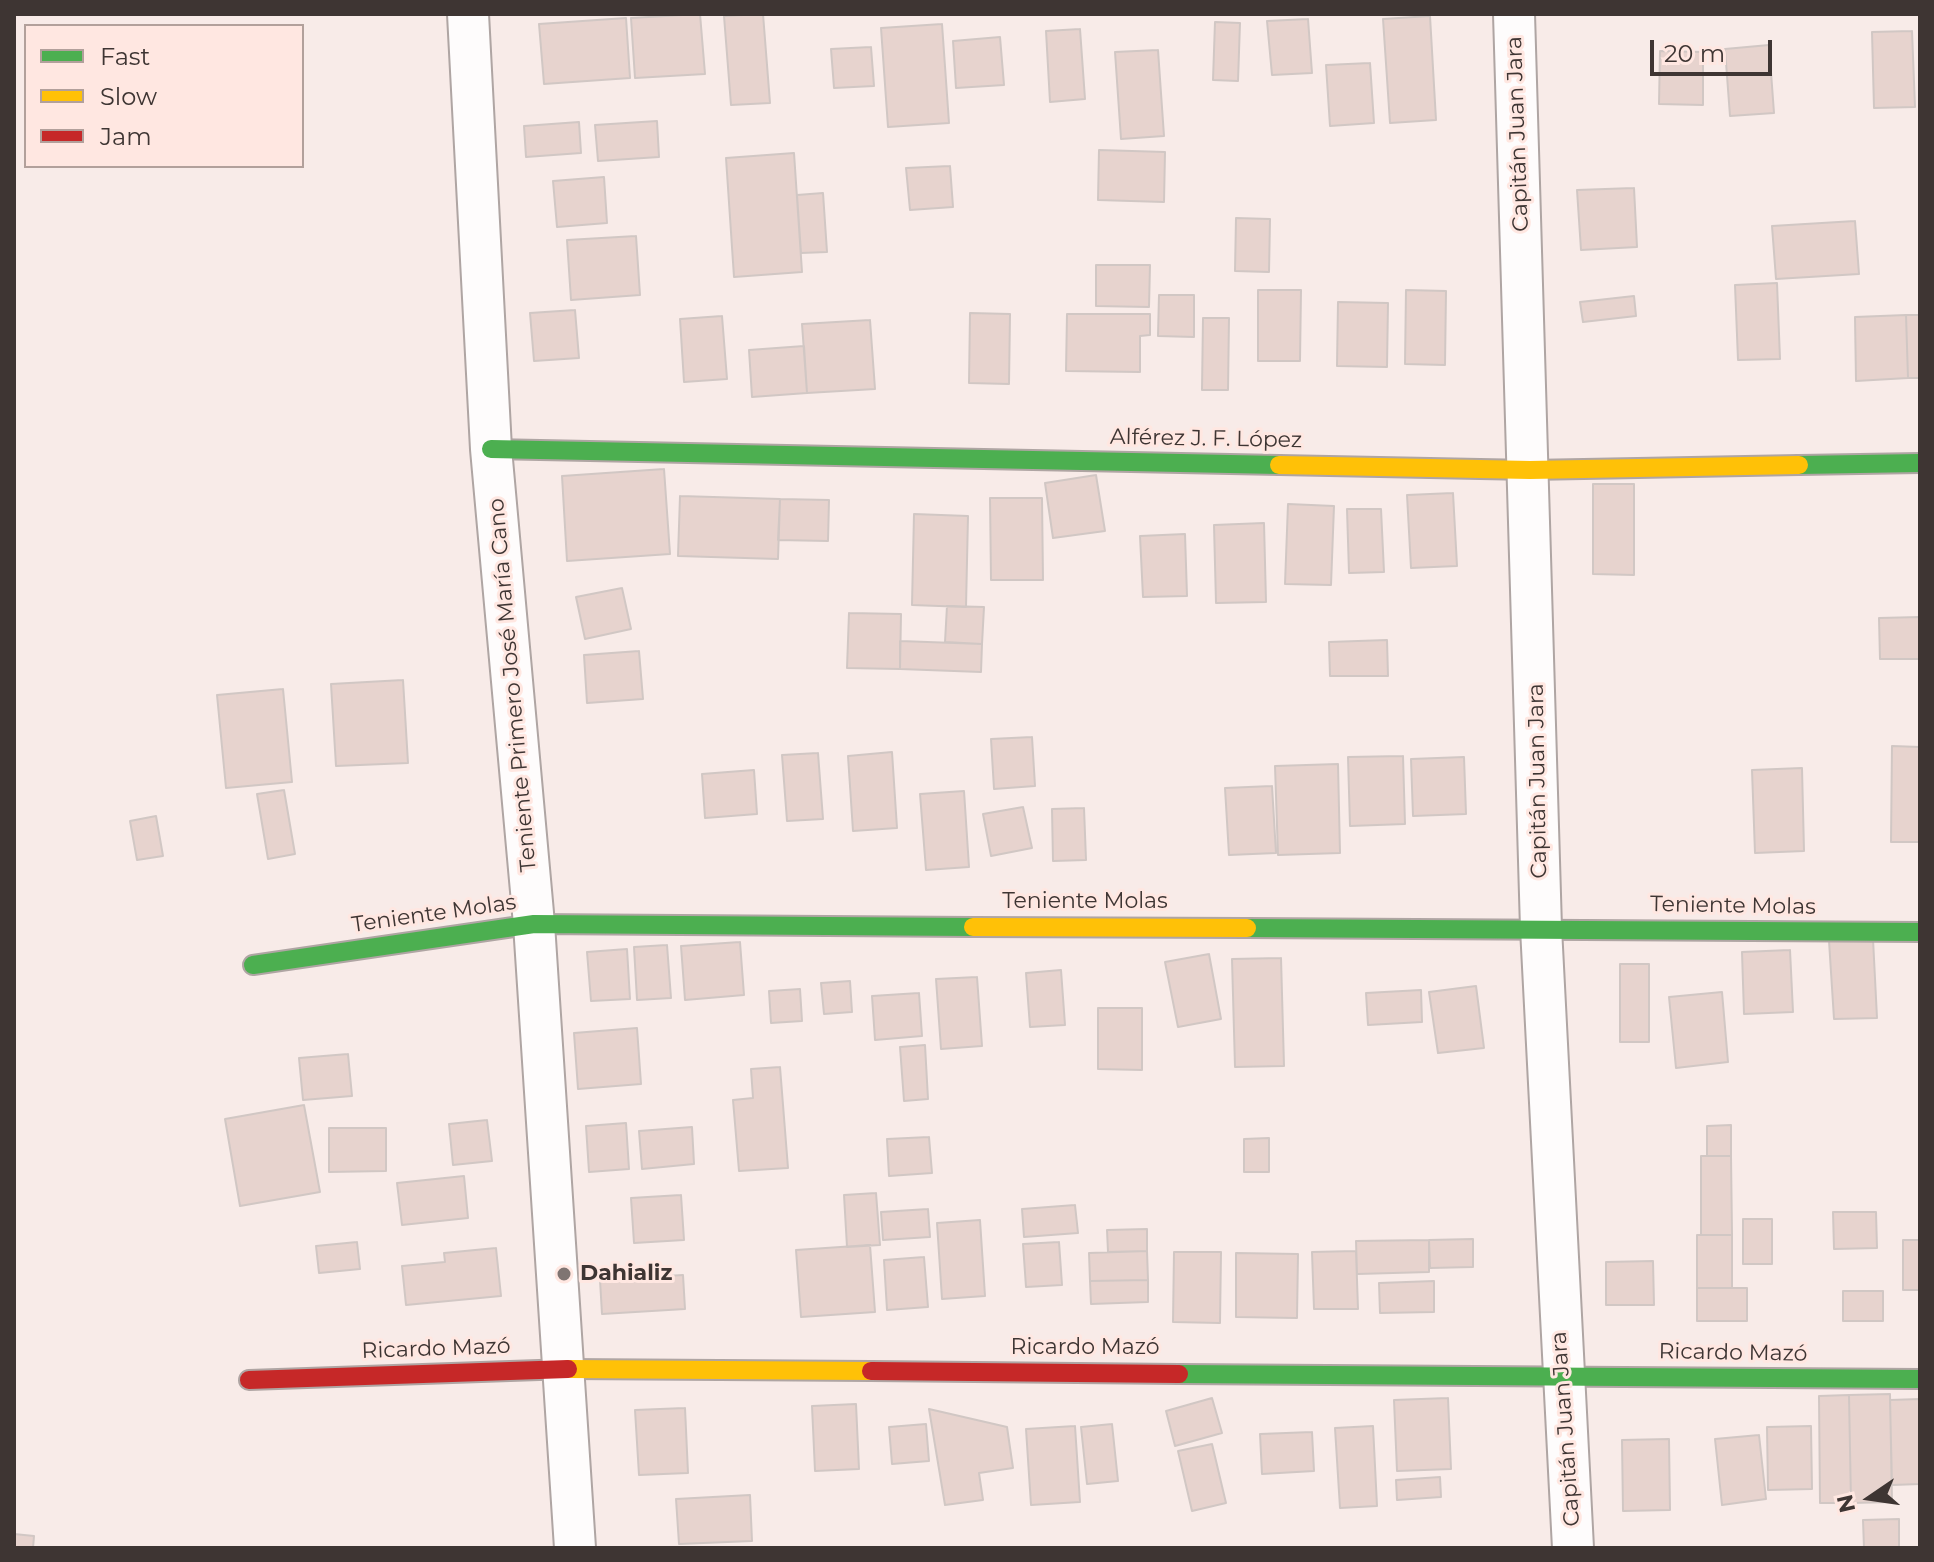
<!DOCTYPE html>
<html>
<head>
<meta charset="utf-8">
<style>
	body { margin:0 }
	#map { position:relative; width:1934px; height:1562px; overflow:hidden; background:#f8ebe8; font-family:Montserrat,sans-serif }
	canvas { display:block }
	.frame { position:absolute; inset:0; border:16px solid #3e3533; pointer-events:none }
	.legend { position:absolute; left:24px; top:24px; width:280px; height:144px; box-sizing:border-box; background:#ffe7e1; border:2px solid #b2a09b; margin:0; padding:10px 14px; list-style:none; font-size:24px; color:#3e3533 }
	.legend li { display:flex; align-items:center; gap:16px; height:40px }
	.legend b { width:40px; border:2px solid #b2a09b }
	.north { position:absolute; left:1830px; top:1458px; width:80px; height:80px; -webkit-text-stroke:6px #ffe7e1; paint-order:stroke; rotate:257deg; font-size:22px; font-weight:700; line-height:32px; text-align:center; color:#3e3533 }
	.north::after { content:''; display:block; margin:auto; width:28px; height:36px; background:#3e3533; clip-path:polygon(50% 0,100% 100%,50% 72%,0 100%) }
	.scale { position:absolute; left:1650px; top:40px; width:122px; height:36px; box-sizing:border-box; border:4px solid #3e3533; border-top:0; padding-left:10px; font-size:24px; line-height:28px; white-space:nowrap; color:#3e3533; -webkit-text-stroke:6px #ffe7e1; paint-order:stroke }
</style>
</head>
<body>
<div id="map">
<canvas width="1934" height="1562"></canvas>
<div class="frame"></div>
<ul class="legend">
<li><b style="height:10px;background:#4caf50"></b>Fast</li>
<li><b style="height:10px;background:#ffc107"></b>Slow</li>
<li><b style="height:10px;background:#c62828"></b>Jam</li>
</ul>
<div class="north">N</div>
<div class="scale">20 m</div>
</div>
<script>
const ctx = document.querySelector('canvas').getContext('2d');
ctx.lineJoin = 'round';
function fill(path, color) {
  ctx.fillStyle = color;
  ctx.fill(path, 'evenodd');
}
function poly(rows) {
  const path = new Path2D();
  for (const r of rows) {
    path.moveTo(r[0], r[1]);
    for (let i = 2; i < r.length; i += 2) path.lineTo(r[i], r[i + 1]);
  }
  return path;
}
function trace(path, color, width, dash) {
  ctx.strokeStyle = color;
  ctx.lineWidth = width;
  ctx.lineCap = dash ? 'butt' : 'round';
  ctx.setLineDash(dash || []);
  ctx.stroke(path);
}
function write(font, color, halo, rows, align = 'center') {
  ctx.font = font + ' Montserrat,sans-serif';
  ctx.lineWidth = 6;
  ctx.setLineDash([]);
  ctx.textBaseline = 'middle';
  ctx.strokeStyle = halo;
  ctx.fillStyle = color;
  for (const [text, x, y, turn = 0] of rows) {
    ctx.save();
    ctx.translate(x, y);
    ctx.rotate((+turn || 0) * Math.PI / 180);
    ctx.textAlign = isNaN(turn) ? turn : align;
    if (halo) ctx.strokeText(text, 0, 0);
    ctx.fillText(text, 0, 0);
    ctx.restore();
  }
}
const building = poly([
	[700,14,705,74,635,78,631,18,700,14],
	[763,14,770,103,731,105,724,16,763,14],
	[1430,16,1436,120,1390,123,1383,19,1430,16],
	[626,18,630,78,544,84,539,24,626,18],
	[1308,19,1312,73,1272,75,1267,21,1308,19],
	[1215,22,1240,23,1238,81,1213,80,1215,22],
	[942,24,949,123,888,127,881,28,942,24],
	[1080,29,1085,99,1050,102,1046,31,1080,29],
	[1912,31,1915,107,1874,108,1872,32,1912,31],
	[1000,37,1004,85,956,88,953,41,1000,37],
	[1769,45,1774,113,1730,116,1725,49,1769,45],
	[871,47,874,86,834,88,831,49,871,47],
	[1158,50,1164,136,1121,139,1115,52,1158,50],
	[1660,51,1703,52,1703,105,1659,104,1660,51],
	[1370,63,1374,123,1330,126,1326,65,1370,63],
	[657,121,659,157,598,161,595,125,657,121],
	[579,122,581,153,526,157,524,126,579,122],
	[1099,150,1165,152,1164,202,1098,200,1099,150],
	[794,153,802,272,734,277,726,158,794,153],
	[950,166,953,207,910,210,906,168,950,166],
	[604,177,607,223,557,227,553,181,604,177],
	[1634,188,1637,247,1581,250,1577,190,1634,188],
	[823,193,827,252,801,253,797,195,823,193],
	[1236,218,1270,219,1269,272,1235,271,1236,218],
	[1855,221,1859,274,1776,279,1772,226,1855,221],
	[636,236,640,295,571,300,567,240,636,236],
	[1096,265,1150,265,1149,307,1096,306,1096,265],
	[1777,283,1780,359,1738,360,1735,285,1777,283],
	[1258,290,1301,290,1300,361,1258,361,1258,290],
	[1406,290,1446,291,1445,365,1405,364,1406,290],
	[1159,295,1194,295,1194,337,1158,336,1159,295],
	[1634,296,1636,316,1583,322,1580,302,1634,296],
	[1338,302,1388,303,1387,367,1337,366,1338,302],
	[575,310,579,358,534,361,530,313,575,310],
	[970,313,1010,314,1009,384,969,383,970,313],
	[1067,314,1150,314,1150,335,1140,336,1140,372,1066,371,1067,314],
	[1906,315,1920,315,1920,378,1908,378,1906,315],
	[1906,315,1908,378,1856,381,1855,317,1906,315],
	[722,316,727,379,684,382,680,319,722,316],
	[1203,318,1229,318,1228,390,1202,390,1203,318],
	[870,320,875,389,807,393,802,324,870,320],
	[804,346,807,393,752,397,749,350,804,346],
	[664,469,670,554,567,561,562,476,664,469],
	[1096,475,1105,531,1053,538,1045,483,1096,475],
	[1593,484,1634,484,1634,575,1593,574,1593,484],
	[1453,493,1457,566,1411,568,1407,495,1453,493],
	[680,496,780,499,778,559,678,556,680,496],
	[990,498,1042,498,1043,580,991,580,990,498],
	[780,499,829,500,828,541,778,540,780,499],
	[1288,504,1334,506,1331,585,1285,584,1288,504],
	[1347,509,1381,509,1384,572,1349,573,1347,509],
	[914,514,968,516,966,607,912,605,914,514],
	[1264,523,1266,602,1216,603,1214,525,1264,523],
	[1185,534,1187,596,1143,597,1140,536,1185,534],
	[622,588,631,629,585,639,576,597,622,588],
	[947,606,984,607,982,644,945,642,947,606],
	[849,613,901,614,900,669,847,668,849,613],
	[1920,617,1920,659,1880,659,1879,618,1920,617],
	[1387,640,1388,676,1330,676,1329,642,1387,640],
	[900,641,982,644,981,672,900,669,900,641],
	[639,651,643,699,587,703,584,655,639,651],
	[403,680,408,763,336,766,331,684,403,680],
	[283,689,292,782,226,788,217,695,283,689],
	[1032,737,1035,786,994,789,991,739,1032,737],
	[1892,746,1920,747,1920,842,1891,842,1892,746],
	[892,752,897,828,853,831,848,756,892,752],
	[818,753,823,819,787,821,782,755,818,753],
	[1403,756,1405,824,1350,826,1348,757,1403,756],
	[1464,757,1466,814,1413,816,1411,759,1464,757],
	[1338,764,1340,853,1278,855,1275,766,1338,764],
	[1802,768,1804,851,1755,853,1752,770,1802,768],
	[754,770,757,814,705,818,702,774,754,770],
	[1272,786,1276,853,1229,855,1225,788,1272,786],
	[284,790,295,854,268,859,257,794,284,790],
	[964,791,969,867,926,870,920,794,964,791],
	[1023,807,1032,848,991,856,983,814,1023,807],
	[1084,808,1086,860,1053,861,1052,809,1084,808],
	[156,816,163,856,137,860,130,821,156,816],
	[1873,939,1877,1018,1834,1019,1829,941,1873,939],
	[740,942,744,995,685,1000,681,946,740,942],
	[667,945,671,998,637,1000,634,947,667,945],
	[627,949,630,999,591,1001,587,952,627,949],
	[1790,950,1793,1012,1744,1014,1742,952,1790,950],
	[1209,954,1221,1019,1178,1027,1165,962,1209,954],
	[1281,958,1284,1066,1235,1067,1232,959,1281,958],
	[1620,964,1649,964,1649,1042,1620,1042,1620,964],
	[1061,970,1065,1025,1030,1027,1026,973,1061,970],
	[977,977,982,1046,941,1049,936,979,977,977],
	[850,981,852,1012,824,1014,821,983,850,981],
	[1476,986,1484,1048,1438,1053,1429,992,1476,986],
	[800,989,802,1021,771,1023,769,991,800,989],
	[1421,990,1422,1022,1368,1025,1366,993,1421,990],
	[1722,992,1728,1062,1676,1068,1669,997,1722,992],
	[919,993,922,1036,875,1040,872,996,919,993],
	[1098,1008,1142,1008,1142,1070,1098,1069,1098,1008],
	[637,1028,641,1084,578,1089,574,1033,637,1028],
	[925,1045,928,1099,904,1101,900,1047,925,1045],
	[348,1054,352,1096,303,1100,299,1058,348,1054],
	[780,1067,788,1168,739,1171,733,1100,753,1098,751,1069,780,1067],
	[304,1105,320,1192,240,1206,225,1119,304,1105],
	[487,1120,492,1161,453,1165,449,1124,487,1120],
	[626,1123,629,1169,589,1172,586,1126,626,1123],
	[1731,1125,1731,1156,1707,1156,1707,1126,1731,1125],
	[692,1127,694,1164,642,1169,639,1131,692,1127],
	[329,1128,386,1128,386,1171,329,1172,329,1128],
	[929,1137,932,1173,889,1176,887,1139,929,1137],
	[1269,1138,1269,1172,1244,1172,1244,1139,1269,1138],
	[1701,1156,1731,1156,1732,1235,1701,1235,1701,1156],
	[464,1176,468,1218,402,1225,397,1183,464,1176],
	[876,1193,880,1245,847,1247,844,1195,876,1193],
	[681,1195,684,1240,634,1243,631,1198,681,1195],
	[1075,1205,1078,1233,1024,1237,1022,1209,1075,1205],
	[928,1209,930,1237,883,1240,881,1212,928,1209],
	[1833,1212,1876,1212,1877,1248,1834,1249,1833,1212],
	[1743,1219,1772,1219,1772,1264,1743,1264,1743,1219],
	[980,1220,985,1296,942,1299,937,1223,980,1220],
	[1147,1229,1147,1251,1108,1252,1107,1230,1147,1229],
	[1697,1235,1732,1235,1732,1288,1697,1288,1697,1235],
	[1473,1239,1473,1267,1430,1268,1429,1240,1473,1239],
	[1429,1240,1429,1272,1357,1274,1356,1241,1429,1240],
	[1903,1240,1920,1240,1920,1290,1903,1290,1903,1240],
	[357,1242,360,1269,319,1273,316,1246,357,1242],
	[1059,1242,1062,1285,1026,1287,1023,1244,1059,1242],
	[870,1245,875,1312,801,1317,796,1250,870,1245],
	[496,1248,501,1296,406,1305,402,1266,445,1262,444,1253,496,1248],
	[1147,1251,1148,1280,1090,1281,1089,1253,1147,1251],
	[1356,1251,1358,1309,1314,1309,1312,1252,1356,1251],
	[1174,1252,1221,1252,1220,1323,1173,1322,1174,1252],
	[1236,1253,1298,1254,1297,1318,1236,1317,1236,1253],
	[924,1257,928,1307,887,1310,884,1260,924,1257],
	[1653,1261,1654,1305,1606,1305,1606,1262,1653,1261],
	[683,1275,685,1309,602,1314,600,1280,683,1275],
	[1148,1280,1148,1302,1091,1304,1090,1281,1148,1280],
	[1434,1281,1434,1312,1380,1313,1379,1283,1434,1281],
	[1697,1288,1747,1288,1747,1321,1697,1321,1697,1288],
	[1843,1291,1883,1291,1883,1321,1843,1321,1843,1291],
	[1890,1394,1892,1502,1851,1503,1849,1395,1890,1394],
	[1849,1395,1851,1503,1820,1503,1819,1396,1849,1395],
	[1212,1398,1222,1433,1175,1446,1166,1411,1212,1398],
	[1448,1398,1451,1469,1397,1471,1394,1400,1448,1398],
	[1920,1399,1920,1484,1892,1485,1890,1400,1920,1399],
	[856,1404,859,1469,815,1471,812,1406,856,1404],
	[685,1408,688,1473,639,1475,635,1410,685,1408],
	[929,1409,1007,1427,1013,1468,979,1473,983,1500,945,1505,929,1409],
	[926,1424,929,1461,892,1464,889,1427,926,1424],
	[1112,1424,1118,1481,1087,1484,1081,1427,1112,1424],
	[1075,1426,1080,1502,1031,1505,1026,1429,1075,1426],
	[1373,1426,1377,1506,1340,1508,1335,1428,1373,1426],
	[1811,1426,1812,1489,1768,1490,1767,1427,1811,1426],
	[1312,1432,1314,1471,1262,1474,1260,1434,1312,1432],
	[1759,1435,1766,1499,1722,1505,1715,1439,1759,1435],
	[1669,1439,1670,1510,1623,1511,1622,1440,1669,1439],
	[1212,1444,1226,1503,1192,1511,1178,1451,1212,1444],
	[1440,1477,1441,1497,1397,1500,1396,1480,1440,1477],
	[750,1495,752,1541,679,1544,676,1499,750,1495],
	[1899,1519,1899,1548,1864,1548,1863,1520,1899,1519],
	[14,1534,34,1536,33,1548,14,1548,14,1534]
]);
fill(building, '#e7d3ce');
trace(building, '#d1c7c4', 2);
const street = poly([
	[468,14,491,449,534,924,575,1548],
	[1514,14,1541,928,1573,1548]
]);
const fast = poly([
	[491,449,1279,465],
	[1799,465,1920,463],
	[1247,928,1920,932],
	[253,965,534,924,973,927],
	[1179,1374,1920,1379]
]);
const slow = poly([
	[1279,465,1530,470,1799,465],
	[973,927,1247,928],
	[568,1369,871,1371]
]);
const jam = poly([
	[871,1371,1179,1374],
	[249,1380,568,1369]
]);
trace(street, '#afa5a3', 44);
trace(fast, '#afa5a3', 22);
trace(slow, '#afa5a3', 22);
trace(jam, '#afa5a3', 22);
trace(street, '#fefcfc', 40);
trace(fast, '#4caf50', 18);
trace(slow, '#ffc107', 18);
trace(jam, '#c62828', 18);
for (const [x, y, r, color] of [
	[564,1274,8,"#7f7572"]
]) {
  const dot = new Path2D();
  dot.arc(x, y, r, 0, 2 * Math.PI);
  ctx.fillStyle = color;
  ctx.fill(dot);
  trace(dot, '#ffe7e1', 3);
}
write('22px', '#3e3533', '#ffe7e1', [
	["Capitán Juan Jara",1518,134,-92],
	["Alférez J. F. López",1206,439,1],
	["Teniente Primero José María Cano",513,685,-95],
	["Capitán Juan Jara",1538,781,-91],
	["Teniente Molas",1085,902],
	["Teniente Molas",1733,906,1],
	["Teniente Molas",434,914,-8],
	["Ricardo Mazó",1085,1348],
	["Ricardo Mazó",436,1349,-2],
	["Ricardo Mazó",1733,1353,1],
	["Capitán Juan Jara",1566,1429,-94]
]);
write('bold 22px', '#3e3533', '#ffe7e1', [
	["Dahializ",580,1274]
], 'left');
</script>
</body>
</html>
